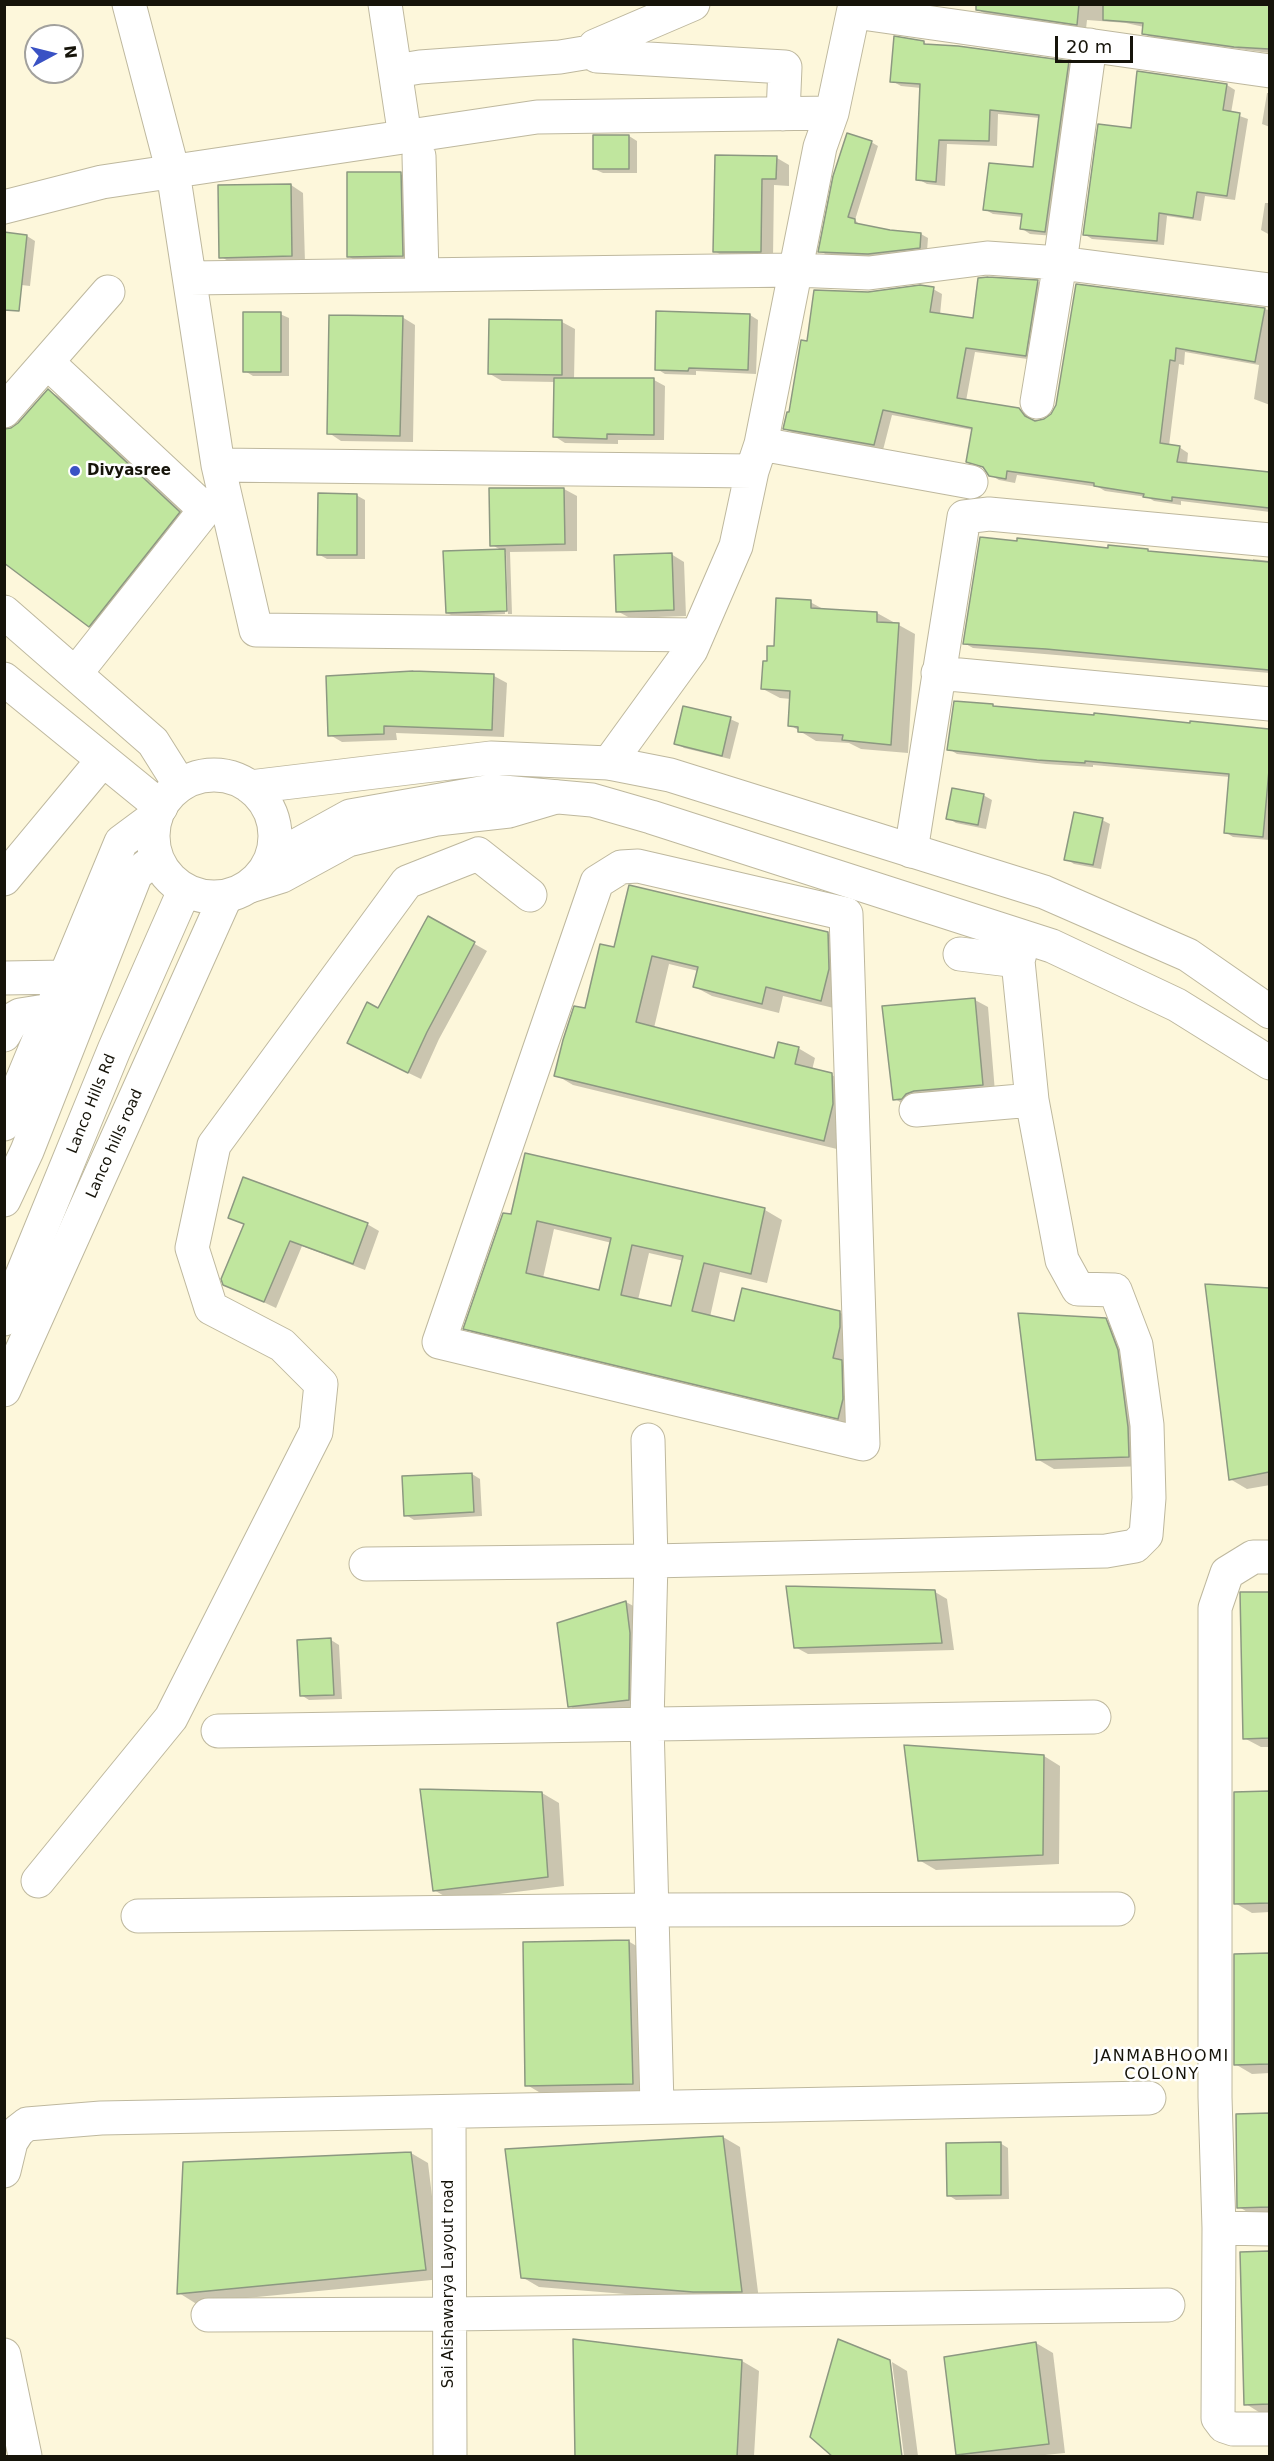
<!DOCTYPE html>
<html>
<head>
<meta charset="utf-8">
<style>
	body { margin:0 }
	#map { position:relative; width:1274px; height:2461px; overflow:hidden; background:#fdf7db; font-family:"DejaVu Sans",sans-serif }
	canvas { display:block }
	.frame { position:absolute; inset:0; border:6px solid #16140a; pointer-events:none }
	.north { position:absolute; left:24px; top:24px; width:60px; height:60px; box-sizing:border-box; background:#fff; border:2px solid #a2a19d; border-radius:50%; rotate:83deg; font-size:16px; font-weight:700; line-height:24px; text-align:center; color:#16140a }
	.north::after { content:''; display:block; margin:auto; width:21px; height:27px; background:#3a52c4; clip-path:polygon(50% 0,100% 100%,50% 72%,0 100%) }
	.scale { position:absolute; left:1055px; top:36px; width:78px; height:27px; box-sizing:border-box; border:3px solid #16140a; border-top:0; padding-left:8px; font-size:18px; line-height:21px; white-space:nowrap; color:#16140a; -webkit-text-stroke:4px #fff; paint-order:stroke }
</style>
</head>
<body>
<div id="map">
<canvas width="1274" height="2461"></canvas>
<div class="frame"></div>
<div class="north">N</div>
<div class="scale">20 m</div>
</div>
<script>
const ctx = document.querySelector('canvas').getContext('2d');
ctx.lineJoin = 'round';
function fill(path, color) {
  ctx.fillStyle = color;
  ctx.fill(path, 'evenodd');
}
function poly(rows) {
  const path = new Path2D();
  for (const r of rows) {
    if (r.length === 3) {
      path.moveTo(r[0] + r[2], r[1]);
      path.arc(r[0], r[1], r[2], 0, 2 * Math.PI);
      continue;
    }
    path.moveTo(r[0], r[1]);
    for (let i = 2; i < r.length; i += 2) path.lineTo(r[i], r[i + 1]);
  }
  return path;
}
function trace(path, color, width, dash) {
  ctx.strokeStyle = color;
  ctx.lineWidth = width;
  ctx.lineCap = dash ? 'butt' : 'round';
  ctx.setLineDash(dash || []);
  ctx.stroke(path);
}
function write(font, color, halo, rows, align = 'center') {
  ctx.font = font + ' "DejaVu Sans",sans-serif';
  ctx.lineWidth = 5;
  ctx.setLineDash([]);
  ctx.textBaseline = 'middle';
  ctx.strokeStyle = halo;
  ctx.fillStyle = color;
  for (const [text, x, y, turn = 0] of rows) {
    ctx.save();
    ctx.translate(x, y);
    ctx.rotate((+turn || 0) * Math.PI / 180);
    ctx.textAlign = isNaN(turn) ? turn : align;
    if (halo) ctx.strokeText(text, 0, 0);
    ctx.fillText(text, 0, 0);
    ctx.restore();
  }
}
fill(poly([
	[978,4,1270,4,1270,53,1153,38,1143,33,1144,27,1126,23,1087,20,1086,29,987,15,977,9],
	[923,42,930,46,1068,63,1077,68,1054,236,1030,234,1021,228,1023,217,993,214,984,209,1034,169,1040,118,998,114,997,146,947,144,945,186,927,184,918,179,921,88,901,86,892,81],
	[1227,85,1235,90,1231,113,1248,119,1235,200,1205,196,1201,221,1167,216,1164,245,1092,239,1084,234,1132,130],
	[1267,93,1270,93,1270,127,1262,124],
	[629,136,637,141,637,173,603,173,594,169],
	[871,142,878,146,855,220,861,226,889,232,921,234,928,238,927,251,876,257,827,255,820,251],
	[716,156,777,158,789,165,789,186,774,185,773,258,727,259,715,251],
	[400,174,413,181,415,263,361,264,348,256],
	[291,185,303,193,305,263,234,264,221,257],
	[1265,203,1270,203,1270,235,1261,230],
	[27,236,35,241,30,286,4,283],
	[1038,282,1047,287,1035,360,975,352,966,401,1019,409,1029,415,1033,421,1045,421,1052,415,1057,406,1077,286,1270,310,1270,405,1254,399,1259,365,1185,352,1184,365,1179,364,1169,446,1179,447,1188,453,1187,464,1270,474,1270,512,1181,501,1181,505,1154,501,1147,497,1105,491,1098,487,1017,475,1015,483,999,480,990,475,986,469,967,461,973,430,892,415,883,450,794,434,785,428,808,343,868,293,933,289,942,294,940,315,974,319],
	[280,314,289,318,289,376,253,376,245,371],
	[750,315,758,320,756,374,696,371,696,375,665,374,657,369],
	[402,317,415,325,413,442,341,441,329,433],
	[562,322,575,329,574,380,654,380,665,386,664,440,618,440,618,444,565,443,554,436,555,382,502,381,490,374],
	[49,391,65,400,196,522,106,635,89,626,11,430,19,424],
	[564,489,577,496,577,551,510,552,512,614,508,614,506,552,503,552,505,614,453,616,447,613,501,550,492,545],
	[356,495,365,500,365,559,327,559,318,554],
	[671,554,684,562,686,616,630,618,617,611],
	[1203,558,1253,562,1253,559,1270,561,1270,673,973,648,964,643],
	[810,602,825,610,877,613,915,634,908,753,861,749,849,743,816,741,790,725,791,699,780,698,763,689,768,662,775,648],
	[494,676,507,683,504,737,396,733,397,740,342,742,330,735],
	[993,706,997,708,1270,730,1270,840,1233,837,1225,832,1230,777,1093,765,1093,767,1046,764,957,754,949,749],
	[730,719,739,723,730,759,684,748,676,743],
	[983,795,992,800,986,829,956,823,948,818],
	[1102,820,1110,824,1101,869,1074,864,1066,859],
	[429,918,487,951,439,1039,421,1079,361,1050,379,1010],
	[827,933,844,943,838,1009,783,996,779,1013,712,996,695,987,698,971,669,964,654,1028,775,1060,798,1048,815,1058,812,1070,832,1075,849,1085,841,1150,573,1085,556,1075,615,949],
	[975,1000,988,1007,995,1092,907,1106,895,1099],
	[526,1155,765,1210,782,1220,767,1283,720,1272,710,1317,736,1323,839,1312,856,1322,855,1427,482,1338,465,1328,512,1216],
	[554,1229,612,1243,601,1292,543,1278],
	[649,1253,684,1261,672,1308,638,1300],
	[230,1217,367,1224,379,1231,365,1270,302,1246,276,1308,225,1284,245,1225],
	[1207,1286,1270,1289,1270,1485,1247,1489,1230,1479],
	[1105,1319,1122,1329,1146,1466,1054,1469,1037,1459],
	[472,1474,480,1479,482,1516,414,1520,406,1515],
	[935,1592,947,1599,954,1650,808,1654,795,1647],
	[1270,1593,1270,1747,1261,1747,1244,1738,1242,1594],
	[626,1602,639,1609,641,1706,582,1713,569,1706,559,1624],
	[331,1640,339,1645,342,1699,309,1700,301,1695],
	[1044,1756,1060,1766,1059,1864,936,1870,919,1860],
	[542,1793,559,1803,564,1886,451,1900,434,1890],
	[1235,1793,1270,1793,1270,1912,1252,1913,1235,1903],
	[628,1941,645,1951,650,2093,544,2095,527,2085],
	[1270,1955,1270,2073,1252,2074,1235,2064,1235,1956],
	[1237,2115,1270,2115,1270,2217,1256,2217,1239,2207],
	[723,2137,740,2147,759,2300,711,2301,539,2287,522,2277],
	[1000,2143,1008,2148,1009,2199,956,2200,948,2195],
	[411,2153,428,2163,442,2279,195,2303,179,2293],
	[1270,2252,1270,2414,1262,2414,1246,2404,1241,2253],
	[1036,2343,1053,2353,1065,2453,1035,2456,962,2456,958,2454],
	[742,2361,759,2371,754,2456,577,2456],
	[892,2362,907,2371,918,2456,904,2456]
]), '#0003');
const building = poly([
	[976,4,1079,4,1077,25,976,10,976,4],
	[1103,4,1269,4,1269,49,1234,47,1142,34,1143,23,1103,20,1103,4],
	[894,36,924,41,924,44,958,46,1069,61,1045,232,1020,229,1022,214,983,210,989,163,1033,167,1039,115,990,110,989,141,939,140,936,182,916,180,920,84,890,82,894,36],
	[1137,71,1227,84,1223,110,1240,113,1227,196,1197,192,1193,218,1159,213,1157,241,1083,235,1098,124,1131,128,1137,71],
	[847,133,872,141,848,217,855,219,855,223,890,230,921,233,920,248,868,254,818,252,833,176,847,133],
	[593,135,629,135,629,169,593,169,593,135],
	[715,155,777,156,776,179,762,179,761,252,713,252,715,155],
	[347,172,401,172,403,256,347,257,347,172],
	[291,184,292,256,219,258,218,185,291,184],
	[4,232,27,235,19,311,4,310,4,232],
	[988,277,1038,280,1026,356,966,348,957,398,1019,408,1025,416,1035,421,1044,419,1051,414,1056,405,1076,284,1265,308,1255,362,1176,348,1175,361,1170,360,1160,443,1180,446,1177,462,1269,472,1269,508,1172,497,1172,501,1143,497,1144,494,1094,486,1094,483,1007,471,1006,479,989,476,983,467,966,462,972,428,883,410,874,445,783,429,787,412,789,412,801,340,807,341,814,290,868,292,920,285,934,287,930,312,973,318,978,278,988,277],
	[656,311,750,314,748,370,689,368,688,371,655,370,656,311],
	[243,312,281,312,281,372,243,372,243,312],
	[329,315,403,316,400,436,327,434,329,315],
	[489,319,562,320,562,375,488,374,489,319],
	[554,378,654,378,654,435,607,434,607,439,553,437,554,378],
	[48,389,180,512,89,627,4,563,4,429,11,428,18,423,48,389],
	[489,488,564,488,565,544,490,546,489,488],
	[318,493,357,494,357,555,317,555,318,493],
	[980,537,1017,541,1017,538,1108,548,1108,545,1148,549,1148,551,1269,562,1269,670,1046,649,963,644,980,537],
	[505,549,507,611,446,613,443,551,505,549],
	[672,553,674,610,616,612,614,555,672,553],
	[776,598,811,600,811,608,877,612,877,622,899,623,891,745,842,740,843,735,798,732,798,727,788,726,790,691,761,689,763,661,767,661,767,646,774,646,776,598],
	[413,671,494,674,492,730,384,726,384,734,328,736,326,676,413,671],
	[954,701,993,704,993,706,1094,715,1094,713,1190,723,1190,721,1269,729,1269,770,1263,837,1224,833,1229,774,1085,761,1085,763,1037,760,947,750,954,701],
	[683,706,731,717,722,756,674,744,683,706],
	[952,788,984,794,978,825,946,819,952,788],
	[1074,812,1103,818,1093,865,1064,860,1074,812],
	[629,885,828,932,829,969,821,1001,766,987,762,1004,693,987,698,967,652,956,636,1022,774,1058,778,1042,799,1047,795,1064,832,1073,833,1104,824,1141,554,1076,563,1040,574,1006,585,1008,600,944,614,947,629,885],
	[428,916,475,942,427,1032,408,1073,347,1043,367,1002,378,1008,428,916],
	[975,998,983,1085,914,1091,906,1094,902,1099,893,1100,882,1006,975,998],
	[525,1153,765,1208,751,1274,704,1263,692,1311,734,1321,742,1288,840,1311,840,1327,833,1358,842,1360,843,1399,838,1419,463,1329,503,1213,511,1214,525,1153],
	[537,1221,611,1238,599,1290,526,1273,537,1221],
	[632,1245,683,1256,671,1306,621,1295,632,1245],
	[243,1177,368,1223,353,1264,290,1241,264,1302,223,1285,221,1279,244,1224,228,1218,243,1177],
	[1205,1284,1269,1288,1269,1472,1229,1480,1205,1284],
	[1018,1313,1106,1318,1118,1350,1128,1427,1129,1457,1036,1460,1018,1313],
	[472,1473,474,1512,404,1516,402,1476,472,1473],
	[786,1586,935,1590,942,1643,794,1648,786,1586],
	[1240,1592,1269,1592,1269,1738,1243,1739,1240,1592],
	[626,1601,630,1633,629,1700,568,1707,557,1623,626,1601],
	[331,1638,334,1695,300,1696,297,1640,331,1638],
	[904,1745,1044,1755,1043,1855,918,1861,904,1745],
	[420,1789,542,1792,548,1877,433,1891,420,1789],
	[1269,1791,1269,1903,1234,1904,1234,1792,1269,1791],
	[629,1940,633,2084,525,2086,523,1942,629,1940],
	[1269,1953,1269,2064,1234,2065,1234,1954,1269,1953],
	[1269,2113,1269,2207,1237,2208,1236,2114,1269,2113],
	[723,2136,742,2292,693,2292,521,2278,505,2149,723,2136],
	[1001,2142,1001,2195,947,2196,946,2143,1001,2142],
	[411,2152,426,2270,177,2294,183,2162,411,2152],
	[1269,2251,1269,2404,1244,2405,1240,2252,1269,2251],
	[573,2339,742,2360,737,2457,575,2457,573,2339],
	[838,2339,890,2360,902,2457,833,2457,810,2437,838,2339],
	[1036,2342,1049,2444,956,2455,944,2357,1036,2342]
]);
fill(building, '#c0e69e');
trace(building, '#8c9881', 1.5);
const minor = poly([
	[129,4,173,172,218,465,256,630,697,635],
	[385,4,405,137],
	[693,4,595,46,597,56,785,67,783,114],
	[855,12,1270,71],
	[396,71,420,67,560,57,596,51],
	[419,156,422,275],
	[4,207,102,182,537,117,832,113],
	[190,278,794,270,869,273,987,258,1060,263,1270,290],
	[47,362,197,502,201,515,76,673],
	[1037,402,1060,263,1090,45],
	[4,411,108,292],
	[761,444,971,482],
	[218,465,752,471],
	[4,612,153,742,180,785],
	[938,673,1270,704],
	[4,679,161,807],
	[609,763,691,650,736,546,752,471,761,444,820,147,832,113,855,4],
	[911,851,964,517,989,514,1270,540],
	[638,866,846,914,863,1444,439,1342,597,882,621,867,638,866],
	[4,879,102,761],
	[250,886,282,876,348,840,437,819,509,811,556,797],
	[960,954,1018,961],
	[4,978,66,977],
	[4,1035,13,1019,20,1015,52,1010],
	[916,1110,1032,1100],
	[4,1124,121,842,156,816],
	[4,1390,225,898],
	[648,1440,651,1561,647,1723,657,2106],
	[1270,1557,1253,1557,1227,1573,1215,1608,1215,2097,1219,2228,1218,2418,1224,2426,1233,2429,1270,2429],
	[366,1564,651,1561,1106,1551,1135,1546,1146,1535,1149,1498,1147,1425,1136,1345,1115,1290,1078,1289,1062,1260,1032,1100,1018,961,1024,939],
	[218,1731,1094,1717],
	[38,1881,171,1718,316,1432,321,1384,282,1345,211,1308,192,1248,214,1145,407,882,478,854,530,895],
	[138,1916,650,1910,1118,1909],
	[449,2112,450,2456],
	[4,2171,11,2142,18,2131,27,2124,101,2118,1149,2098],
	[1219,2228,1270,2229],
	[208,2315,449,2314,1168,2305],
	[4,2355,25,2456]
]);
const major = poly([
	[214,836,61],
	[250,787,491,758,609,763,670,775,1044,892,1188,955,1270,1012],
	[272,859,350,816,492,791,592,800,651,817,1052,946,1177,1005,1270,1063],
	[4,1200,27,1151,136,874,157,858],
	[4,1319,114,1050,184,891]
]);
trace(minor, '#beb89e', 35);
trace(major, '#beb89e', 35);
trace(minor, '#fff', 33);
trace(major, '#fff', 33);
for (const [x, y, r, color] of [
	[75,471,6,"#3a52c4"]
]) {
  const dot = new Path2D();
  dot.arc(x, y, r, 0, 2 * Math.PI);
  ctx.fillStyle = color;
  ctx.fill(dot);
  trace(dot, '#fff', 2);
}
write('bold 15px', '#16140a', '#fff', [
	["Divyasree",87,471]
], 'left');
write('15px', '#16140a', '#fff', [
	["Lanco Hills Rd",92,1104,-68],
	["Lanco hills road",115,1144,-66],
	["Sai Aishawarya Layout road",449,2284,-90]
]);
ctx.letterSpacing = '1.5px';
write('16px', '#16140a', '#fff', [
	["JANMABHOOMI",1162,2057],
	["COLONY",1162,2075]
]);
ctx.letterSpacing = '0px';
</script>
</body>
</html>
